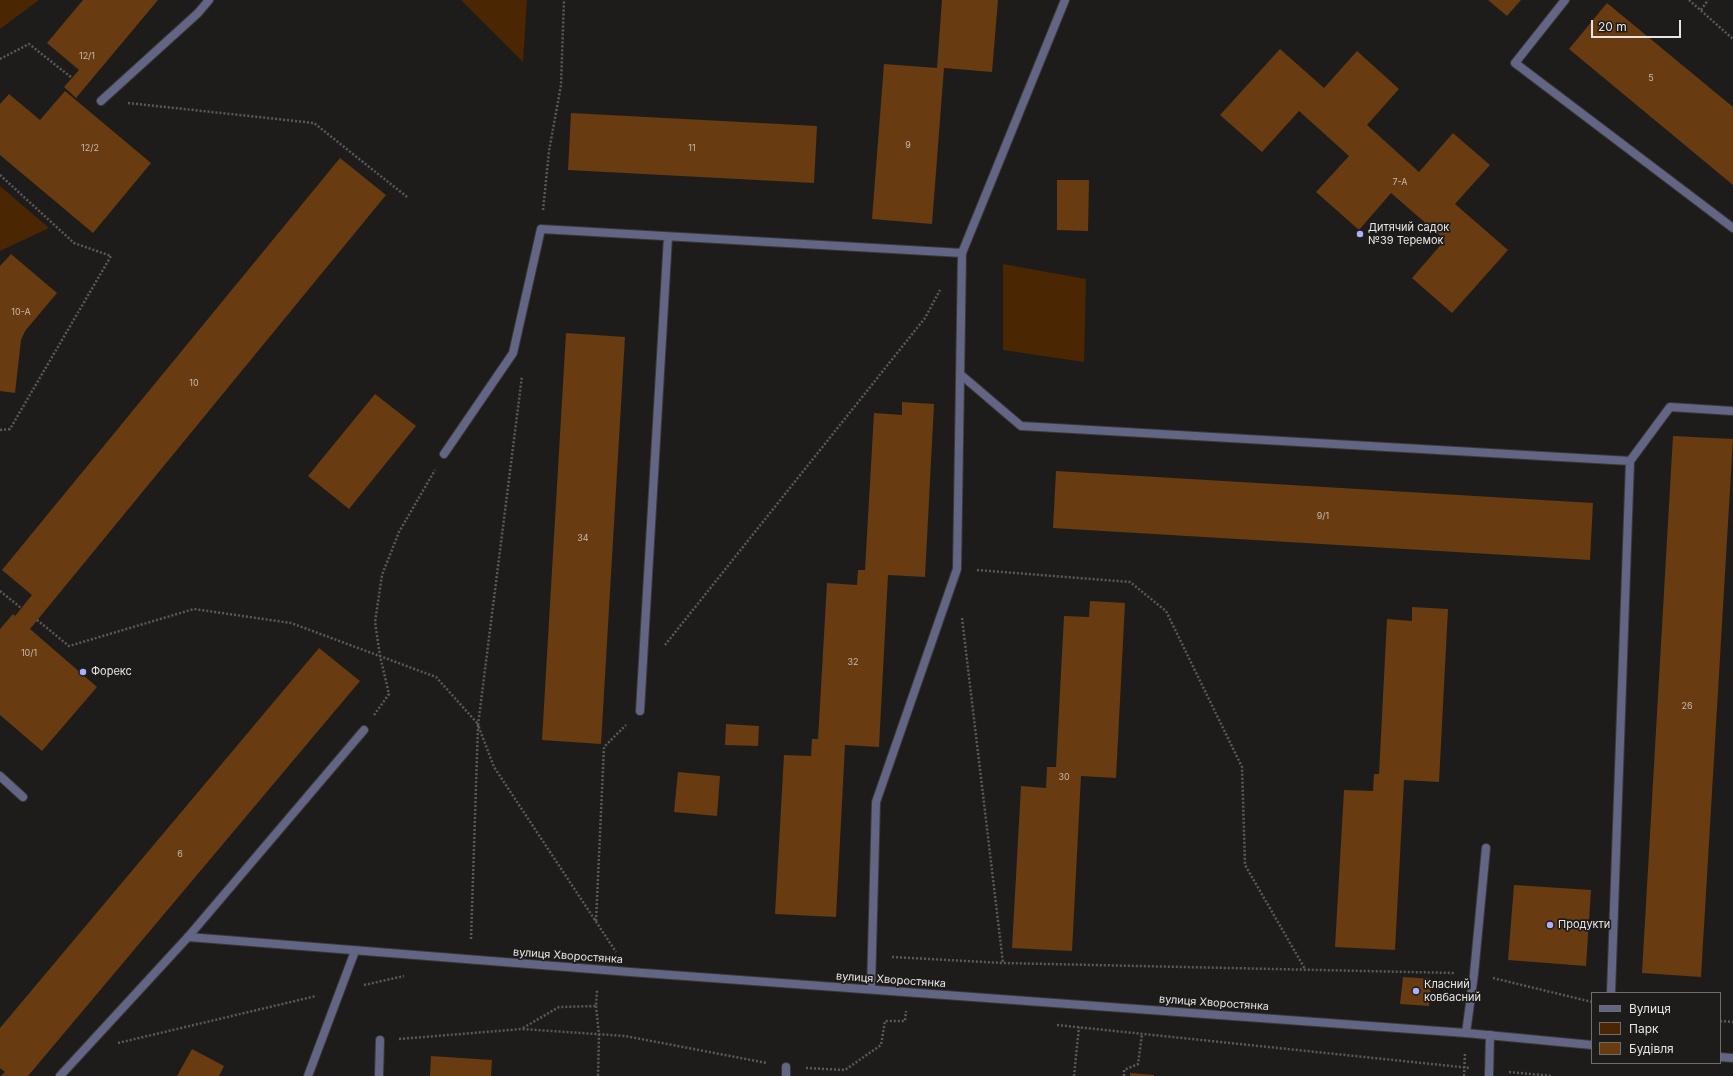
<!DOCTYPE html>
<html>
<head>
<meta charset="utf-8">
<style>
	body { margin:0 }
	#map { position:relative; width:1733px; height:1076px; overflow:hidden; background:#1e1c1a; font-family:Inter,sans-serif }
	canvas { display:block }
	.legend { position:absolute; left:1591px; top:992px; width:130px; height:72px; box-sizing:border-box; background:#1e1c1a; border:1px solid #6e6d6b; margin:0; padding:5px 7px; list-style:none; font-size:12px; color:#e7e6e4 }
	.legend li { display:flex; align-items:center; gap:8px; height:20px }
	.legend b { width:20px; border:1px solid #6e6d6b }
	.scale { position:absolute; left:1591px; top:20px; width:90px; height:18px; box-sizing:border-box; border:2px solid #e7e6e4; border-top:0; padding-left:5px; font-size:12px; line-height:14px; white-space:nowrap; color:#e7e6e4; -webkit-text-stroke:3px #1e1c1a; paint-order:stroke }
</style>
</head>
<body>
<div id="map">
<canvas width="1733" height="1076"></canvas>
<ul class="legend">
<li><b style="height:5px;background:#626583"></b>Вулиця</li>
<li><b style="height:11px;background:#4a2603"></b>Парк</li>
<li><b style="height:11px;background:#683b11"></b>Будівля</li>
</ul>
<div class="scale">20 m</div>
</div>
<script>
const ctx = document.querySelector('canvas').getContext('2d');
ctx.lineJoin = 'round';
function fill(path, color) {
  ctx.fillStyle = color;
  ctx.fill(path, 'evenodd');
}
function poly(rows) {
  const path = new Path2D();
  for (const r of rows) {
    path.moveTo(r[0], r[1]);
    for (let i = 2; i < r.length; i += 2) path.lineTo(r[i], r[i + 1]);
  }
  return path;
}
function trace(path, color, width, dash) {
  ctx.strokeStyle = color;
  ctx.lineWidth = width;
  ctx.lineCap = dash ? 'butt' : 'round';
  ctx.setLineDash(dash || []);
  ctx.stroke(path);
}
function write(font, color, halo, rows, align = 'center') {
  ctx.font = font + ' Inter,sans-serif';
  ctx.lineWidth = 3.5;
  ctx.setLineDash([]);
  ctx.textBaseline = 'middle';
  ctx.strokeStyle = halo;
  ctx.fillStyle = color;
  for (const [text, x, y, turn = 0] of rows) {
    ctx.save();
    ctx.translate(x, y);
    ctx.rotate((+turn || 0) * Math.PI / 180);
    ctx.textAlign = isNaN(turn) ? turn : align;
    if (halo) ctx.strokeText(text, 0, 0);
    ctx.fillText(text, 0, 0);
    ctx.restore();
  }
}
fill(poly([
	[0,0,39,0,0,29],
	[461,0,527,0,523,62],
	[0,186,49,228,0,251],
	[1003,264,1086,279,1084,362,1003,350]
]), '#4a2603');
fill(poly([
	[83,0,158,0,76,98,64,87,79,70,47,43],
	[942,0,998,0,992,72,944,68,932,224,872,219,884,64,937,68],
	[1488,0,1521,0,1507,16],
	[1607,3,1733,107,1733,185,1569,49],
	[1280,49,1324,88,1357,51,1399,89,1367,125,1419,172,1453,133,1490,165,1455,204,1508,250,1452,313,1412,278,1445,240,1391,193,1359,230,1316,192,1349,156,1299,111,1262,152,1220,115],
	[65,91,151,163,93,233,0,155,0,104,9,94,40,120],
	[571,113,817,126,814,183,568,170],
	[340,158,386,195,30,629,97,687,42,751,0,715,0,629,13,614,15,616,32,595,2,570],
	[1057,180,1089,180,1088,231,1057,230],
	[11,254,57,293,25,331,21,340,15,393,0,391,0,266],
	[566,333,625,337,601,744,542,740],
	[375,394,416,426,349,509,308,476],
	[902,402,934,404,925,577,888,575,879,747,845,745,836,917,775,914,784,755,811,756,812,739,818,739,827,583,857,585,858,570,865,570,874,413,902,415],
	[1673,436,1733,439,1701,977,1642,973],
	[1056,471,1593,503,1590,560,1053,528],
	[1090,601,1125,603,1116,778,1081,776,1072,951,1012,948,1021,786,1046,788,1047,767,1056,767,1064,616,1089,617],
	[1412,607,1448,609,1439,782,1404,780,1395,950,1335,947,1344,790,1373,791,1374,774,1379,774,1387,619,1412,621],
	[319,648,360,681,28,1076,1,1076,5,1072,0,1068,0,1028],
	[726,724,759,726,758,746,725,745],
	[678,772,720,776,717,816,674,812],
	[1514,885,1591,890,1586,966,1508,960],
	[1403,977,1432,979,1429,1006,1400,1004],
	[192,1049,224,1066,219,1076,177,1076],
	[431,1056,492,1060,491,1076,430,1076],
	[1130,1073,1154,1075,1154,1076,1130,1076]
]), '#683b11');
const service = poly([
	[1565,0,1515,63,1733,228],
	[101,101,198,13,209,0],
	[960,374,1021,426,1630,461,1611,993],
	[444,454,513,353,541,229,962,253],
	[1630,461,1670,407,1733,411],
	[640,711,668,237],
	[0,776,23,797],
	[871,989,876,802,957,569,962,253,1065,0],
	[1466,1033,1474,974,1486,848],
	[60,1076,188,937,364,730],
	[308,1076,355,951],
	[379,1076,380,1040],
	[786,1076,786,1067],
	[1489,1076,1490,1035]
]);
const minor = poly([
	[188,937,630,972,1466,1033,1592,1045],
	[1720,1057,1733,1058]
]);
trace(service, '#3a3836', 10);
trace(minor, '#3a3836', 10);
trace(poly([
	[1689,0,1733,39],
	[1701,10,1708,0],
	[0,59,29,44,72,78],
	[128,103,314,123,407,197],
	[0,175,74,243,111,256,10,429,0,430],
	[543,210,549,151,561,85,564,0],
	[977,570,1130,582,1166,611,1242,767,1245,865,1305,969],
	[0,591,21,608],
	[962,618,1003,963],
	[37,620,69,646,194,609,291,623,436,677,478,724],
	[665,645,925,318,940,290],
	[374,715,389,694,380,656,375,622,382,575,399,532,435,470],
	[478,725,522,376],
	[596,921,604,747,626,725],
	[471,939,478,725,494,767,616,952],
	[892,957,1003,963,1455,973],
	[1493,978,1592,1002],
	[364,985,404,976],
	[596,1006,599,1035,598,1076],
	[1720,1021,1733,1022],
	[1057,1025,1470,1068],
	[523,1028,559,1007,596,1006,597,990],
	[399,1039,522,1029,625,1036,767,1063],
	[118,1043,316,996],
	[806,1068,845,1070,881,1045,885,1021,905,1021,906,1011],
	[1509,1072,1552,1076],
	[1074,1076,1079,1027],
	[1124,1076,1124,1070,1138,1064,1142,1034],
	[1464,1076,1465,1053]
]), '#5c5a58', 2.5, [2, 2]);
trace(service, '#626583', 8);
trace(minor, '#626583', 8);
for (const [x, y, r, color] of [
	[1360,234,4,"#aab0fb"],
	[83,672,4,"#aab0fb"],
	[1550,925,4,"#aab0fb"],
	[1416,991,4,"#aab0fb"]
]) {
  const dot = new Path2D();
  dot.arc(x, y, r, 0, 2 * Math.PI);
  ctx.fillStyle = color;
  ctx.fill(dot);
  trace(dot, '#1e1c1a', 1.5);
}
write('9px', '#c7bbaf', null, [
	["12/1",87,56],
	["5",1651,78],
	["9",908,145],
	["12/2",90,148],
	["11",692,148],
	["7-А",1400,182],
	["10-А",21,312],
	["10",194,383],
	["9/1",1323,516],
	["34",583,538],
	["10/1",29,653],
	["32",853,662],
	["26",1687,706],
	["30",1064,777],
	["6",180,854]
]);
write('11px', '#e7e6e4', '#1e1c1a', [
	["Дитячий садок",1368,228],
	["№39 Теремок",1368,241],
	["Форекс",91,672],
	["Продукти",1558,925],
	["Класний",1424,985],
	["ковбасний",1424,998]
], 'left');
write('11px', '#e7e6e4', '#1e1c1a', [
	["вулиця Хворостянка",568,956,4],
	["вулиця Хворостянка",891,980,4],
	["вулиця Хворостянка",1214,1003,4]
]);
</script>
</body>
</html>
